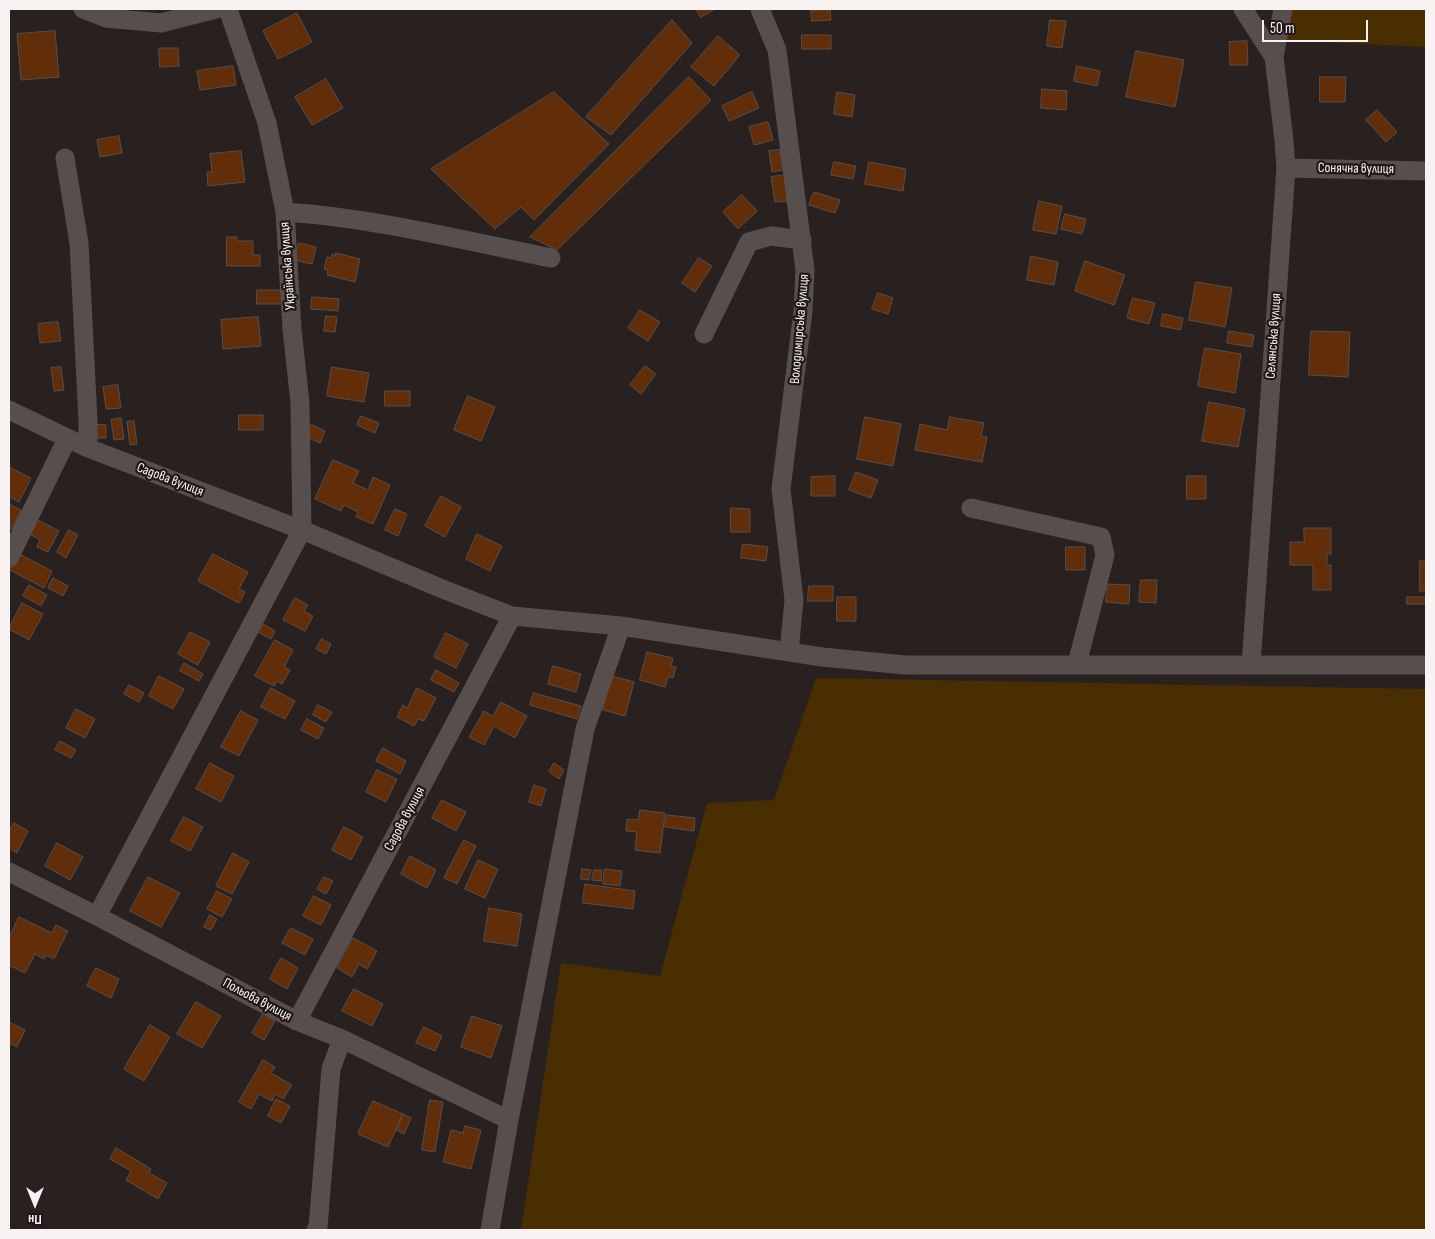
<!DOCTYPE html>
<html>
<head>
<meta charset="utf-8">
<style>
  body { margin:0 }
  #map { position:relative; width:1435px; height:1239px; overflow:hidden; background:#292120; font-family:"Sofia Sans Condensed",sans-serif }
  canvas { display:block }
  .frame { position:absolute; inset:0; border:10px solid #f8f3f2; pointer-events:none }
  .north { position:absolute; left:10px; top:1179px; width:50px; height:50px; -webkit-text-stroke:4px #1f1817; paint-order:stroke; rotate:180deg; font-size:14px; font-weight:700; line-height:20px; text-align:center; color:#f8f3f2 }
  .north::after { content:''; display:block; margin:auto; width:18px; height:22px; background:#f8f3f2; clip-path:polygon(50% 0,100% 100%,50% 72%,0 100%) }
  .scale { position:absolute; left:1262px; top:20px; width:106px; height:22px; box-sizing:border-box; border:2px solid #f8f3f2; border-top:0; padding-left:6px; font-size:15px; line-height:18px; white-space:nowrap; color:#f8f3f2; -webkit-text-stroke:4px #1f1817; paint-order:stroke }
</style>
</head>
<body>
<div id="map">
<canvas width="1435" height="1239"></canvas>
<div class="frame"></div>
<div class="north">Пн</div>
<div class="scale">50 m</div>
</div>
<script>
const ctx = document.querySelector('canvas').getContext('2d');
ctx.lineJoin = 'round';
function paint(path, color) {
  ctx.fillStyle = color;
  ctx.fill(path, 'evenodd');
}
function trace(path, color, width, dash) {
  ctx.strokeStyle = color;
  ctx.lineWidth = width;
  ctx.lineCap = dash ? 'butt' : 'round';
  ctx.setLineDash(dash || []);
  ctx.stroke(path);
}
function write(font, color, halo, rows, align = 'center') {
  ctx.font = font + ' "Sofia Sans Condensed",sans-serif';
  ctx.lineWidth = 4.5;
  ctx.setLineDash([]);
  ctx.textBaseline = 'middle';
  ctx.strokeStyle = halo;
  ctx.fillStyle = color;
  for (const [text, x, y, turn = 0] of rows) {
    ctx.save();
    ctx.translate(x, y);
    ctx.rotate((+turn || 0) * Math.PI / 180);
    ctx.textAlign = isNaN(turn) ? turn : align;
    if (halo) ctx.strokeText(text, 0, 0);
    ctx.fillText(text, 0, 0);
    ctx.restore();
  }
}
const green = new Path2D(`
  M1283,9H1426V47L1280,40Z
  M816,678L1426,689V1230H521L561,963L660,976L707,803L774,800Z`);
const building = new Path2D(`
  M696,9H715L701,17Z
  M811,10H830L831,20L812,21Z
  M297,13L312,42L278,59L263,31Z
  M672,20L692,43L611,135L586,117Z
  M1050,20L1066,21L1062,48L1047,46Z
  M55,31L59,77L21,80L17,34Z
  M802,35H831V49H802Z
  M718,36L740,55L714,86L691,67Z
  M1247,41L1248,65H1230L1229,42Z
  M159,48H178L179,66L160,67Z
  M1136,51L1184,60L1175,107L1126,97Z
  M233,66L236,85L200,90L197,71Z
  M1077,66L1100,71L1097,86L1074,81Z
  M689,77L711,100L557,250L530,237Z
  M1320,77H1346L1345,102H1320Z
  M326,79L343,108L312,125L295,97Z
  M1042,89L1067,91L1066,110L1041,108Z
  M554,92L609,144L534,220L521,207L495,229L431,169Z
  M752,92L759,108L729,121L722,106Z
  M837,92L855,95L852,117L834,114Z
  M1377,110L1397,132L1386,142L1366,120Z
  M768,122L773,140L754,145L749,127Z
  M119,136L122,153L100,157L97,140Z
  M780,150L783,170L772,172L769,151Z
  M241,151L245,182L208,186L207,172H212L210,154Z
  M834,162L856,166L853,179L831,175Z
  M869,162L906,169L903,191L865,184Z
  M786,175L789,201L775,202L771,177Z
  M814,192L840,200L835,213L809,205Z
  M742,195L757,211L738,229L723,212Z
  M1039,201L1062,206L1056,234L1033,230Z
  M1065,214L1086,219L1082,234L1061,229Z
  M227,237H237V241H253V255H260V266H227Z
  M299,243L316,247L312,264L294,260Z
  M336,253L360,259L355,282L327,275L328,270L324,269L327,257L331,258L332,254L335,255Z
  M1031,256L1058,262L1054,285L1027,280Z
  M699,258L712,266L695,292L682,283Z
  M1085,261L1125,275L1114,305L1075,291Z
  M1196,282L1232,288L1225,327L1189,320Z
  M257,290H282V304H257Z
  M878,293L893,298L888,314L872,309Z
  M312,297L339,299L338,311L311,309Z
  M1133,298L1155,303L1149,324L1127,318Z
  M640,310L660,322L648,341L628,328Z
  M1163,314L1183,318L1181,330L1161,326Z
  M326,316L337,317L335,332L324,331Z
  M258,317L261,346L223,349L221,320Z
  M58,322L61,341L40,343L38,324Z
  M1229,331L1254,335L1252,347L1227,343Z
  M1311,331L1350,332L1348,377L1309,375Z
  M1205,348L1241,354L1235,393L1198,386Z
  M645,366L656,374L641,394L630,385Z
  M61,367L64,390L54,391L51,368Z
  M332,367L369,373L364,402L327,396Z
  M118,385L121,408L106,409L103,387Z
  M385,391H410V406H385Z
  M468,396L495,407L481,441L454,430Z
  M1209,402L1245,409L1238,447L1202,441Z
  M239,415H263V430H239Z
  M361,416L379,423L375,433L357,425Z
  M865,417L901,424L893,466L857,459Z
  M950,417L984,423L981,436L987,437L982,462L915,450L920,424L947,430Z
  M121,418L124,439L114,440L111,420Z
  M134,421L137,444L130,445L127,422Z
  M95,424L106,425V438H94Z
  M310,424L325,431L320,443L304,436Z
  M333,460L359,471L353,483L368,490L373,477L390,485L373,524L356,517L358,512L344,505L341,511L315,499Z
  M9,467L31,478L19,502L9,497Z
  M856,472L878,480L871,498L849,490Z
  M835,476V496H811V477Z
  M1187,476H1206V499H1187Z
  M441,496L461,507L445,537L425,526Z
  M9,504L21,510L12,529L9,528Z
  M731,508L750,509V532H731Z
  M395,509L407,514L398,536L385,530Z
  M38,520L59,531L48,552L37,547L40,540L30,534Z
  M1304,528H1331V554H1327V565H1331V590H1313V565H1290V542H1304Z
  M69,530L78,535L66,558L57,552Z
  M477,534L502,546L490,571L466,559Z
  M743,544L768,547L766,561L741,558Z
  M1066,547H1085V570H1066Z
  M19,554L52,571L44,588L10,570Z
  M213,554L248,572L239,589L245,592L239,603L198,581Z
  M1420,561H1426V591H1420Z
  M53,578L68,586L63,596L48,588Z
  M1141,580H1157L1156,603L1139,602Z
  M1107,584L1130,585L1129,604L1106,602Z
  M29,585L47,595L41,606L23,596Z
  M809,586H833V601H808Z
  M837,597H856V621H837Z
  M1407,597H1426V604H1407Z
  M295,598L308,605L304,611L313,616L305,631L283,620Z
  M22,603L43,614L29,640L9,629Z
  M263,624L275,631L271,639L258,632Z
  M190,632L210,642L198,665L178,654Z
  M446,633L468,644L456,668L434,657Z
  M322,639L331,644L326,654L316,649Z
  M275,640L293,650L284,667L290,670L282,684L277,681L274,686L255,676Z
  M647,652L673,658L671,666L676,667L673,678L668,677L665,687L640,680Z
  M184,663L203,674L199,681L180,671Z
  M553,666L581,674L576,692L548,684Z
  M436,670L459,683L454,692L431,680Z
  M159,676L184,689L173,709L149,696Z
  M612,676L634,682L625,716L603,710Z
  M129,685L144,693L139,702L124,694Z
  M271,688L295,701L285,719L261,707Z
  M417,688L436,698L424,721L418,719L414,726L397,717L403,705L407,708Z
  M534,693L581,706L577,719L530,705Z
  M501,702L527,716L515,738L494,726L484,745L469,737L484,711L493,716Z
  M318,705L332,712L326,722L313,715Z
  M76,709L95,719L85,738L66,728Z
  M241,711L258,720L239,756L221,747Z
  M307,719L324,728L318,739L301,730Z
  M60,741L76,750L71,758L55,750Z
  M383,748L406,761L400,774L376,761Z
  M210,763L234,776L221,802L196,789Z
  M554,763L564,770L559,779L549,772Z
  M377,770L397,779L386,802L366,792Z
  M534,785L546,789L541,806L529,802Z
  M442,800L466,812L456,831L432,818Z
  M640,810L665,813L660,853L635,850L637,832L626,831L627,819L638,820Z
  M667,815L695,818L694,831L665,827Z
  M184,817L203,827L190,851L171,841Z
  M14,823L28,831L17,853L9,848V832Z
  M344,827L363,837L351,860L332,850Z
  M464,840L476,846L457,884L444,878Z
  M57,843L83,857L70,880L45,866Z
  M233,853L249,862L232,894L216,886Z
  M410,856L436,870L427,888L401,874Z
  M478,860L498,869L485,898L465,889Z
  M582,869L591,870L589,880L581,879Z
  M605,869L622,871L620,886L603,884Z
  M594,870H602L601,881L592,880Z
  M148,877L180,893L161,927L130,911Z
  M324,877L333,881L326,894L317,889Z
  M585,884L635,891L633,909L583,903Z
  M217,891L232,899L222,917L207,909Z
  M314,896L331,905L321,925L303,916Z
  M489,908L522,914L517,946L484,941Z
  M210,915L217,919L211,930L204,927Z
  M19,917L52,933L56,925L68,931L54,959L46,955L44,959L35,954L25,973L9,965V938Z
  M291,928L313,939L305,955L282,943Z
  M353,938L377,951L367,969L359,964L352,977L337,968Z
  M281,958L298,968L287,989L270,979Z
  M96,968L119,979L111,998L87,986Z
  M354,989L383,1004L372,1026L342,1011Z
  M196,1002L221,1016L202,1048L177,1034Z
  M263,1014L275,1021L264,1040L252,1033Z
  M472,1016L502,1026L491,1058L461,1047Z
  M9,1022L25,1030L17,1047L9,1043Z
  M150,1025L170,1037L144,1081L124,1069Z
  M424,1027L442,1036L435,1051L416,1043Z
  M263,1060L275,1067L271,1073L292,1085L283,1099L275,1094L272,1101L259,1094L251,1109L239,1102Z
  M276,1099L290,1106L281,1123L268,1116Z
  M430,1100L443,1102L435,1152L422,1150Z
  M373,1101L403,1114L388,1147L358,1134Z
  M403,1114L411,1118L404,1134L396,1130Z
  M465,1126L481,1130L471,1169L443,1162L451,1130L463,1133Z
  M116,1148L151,1169L149,1173L167,1183L158,1199L126,1180L131,1171L110,1159Z`);
const minor = new Path2D(`
  M83,9L106,18L161,23L216,9
  M760,9L777,50L805,270L803,311L781,489L794,600L789,652
  M1243,9L1274,57
  M65,158L79,243L88,421V448
  M1286,168L1426,171
  M285,212C374,218 463,240 551,258
  M704,334L749,242L771,236L802,240
  M9,410L88,448L302,530L445,590L512,616L621,626L822,657L905,665H1426
  M971,508L1101,537L1105,555L1077,664
  M9,558L67,439
  M1251,665L1286,168L1284,140L1274,57L1283,9
  M9,872L97,916L297,1021L342,1039L509,1120
  M97,916L302,530L300,403L292,329L285,212L267,123L228,9
  M297,1021L512,616
  M316,1230L318,1227L331,1069L342,1039
  M490,1230L509,1120L585,729L621,626`);
const streetNames = [
  ["Сонячна вулиця",1356,169,1],
  ["Українська вулиця",288,266,-94],
  ["Володимирська вулиця",800,329,-85],
  ["Селянська вулиця",1274,336,-86],
  ["Садова вулиця",170,480,21],
  ["Садова вулиця",405,819,-62],
  ["Польова вулиця",257,1000,28]
];
paint(green, '#482e00');
paint(building, '#622d09');
trace(building, '#574f4b', 1);
trace(minor, '#574e4e', 19);
write('14px', '#f8f3f2', '#1f1817', streetNames);
</script>
</body>
</html>
